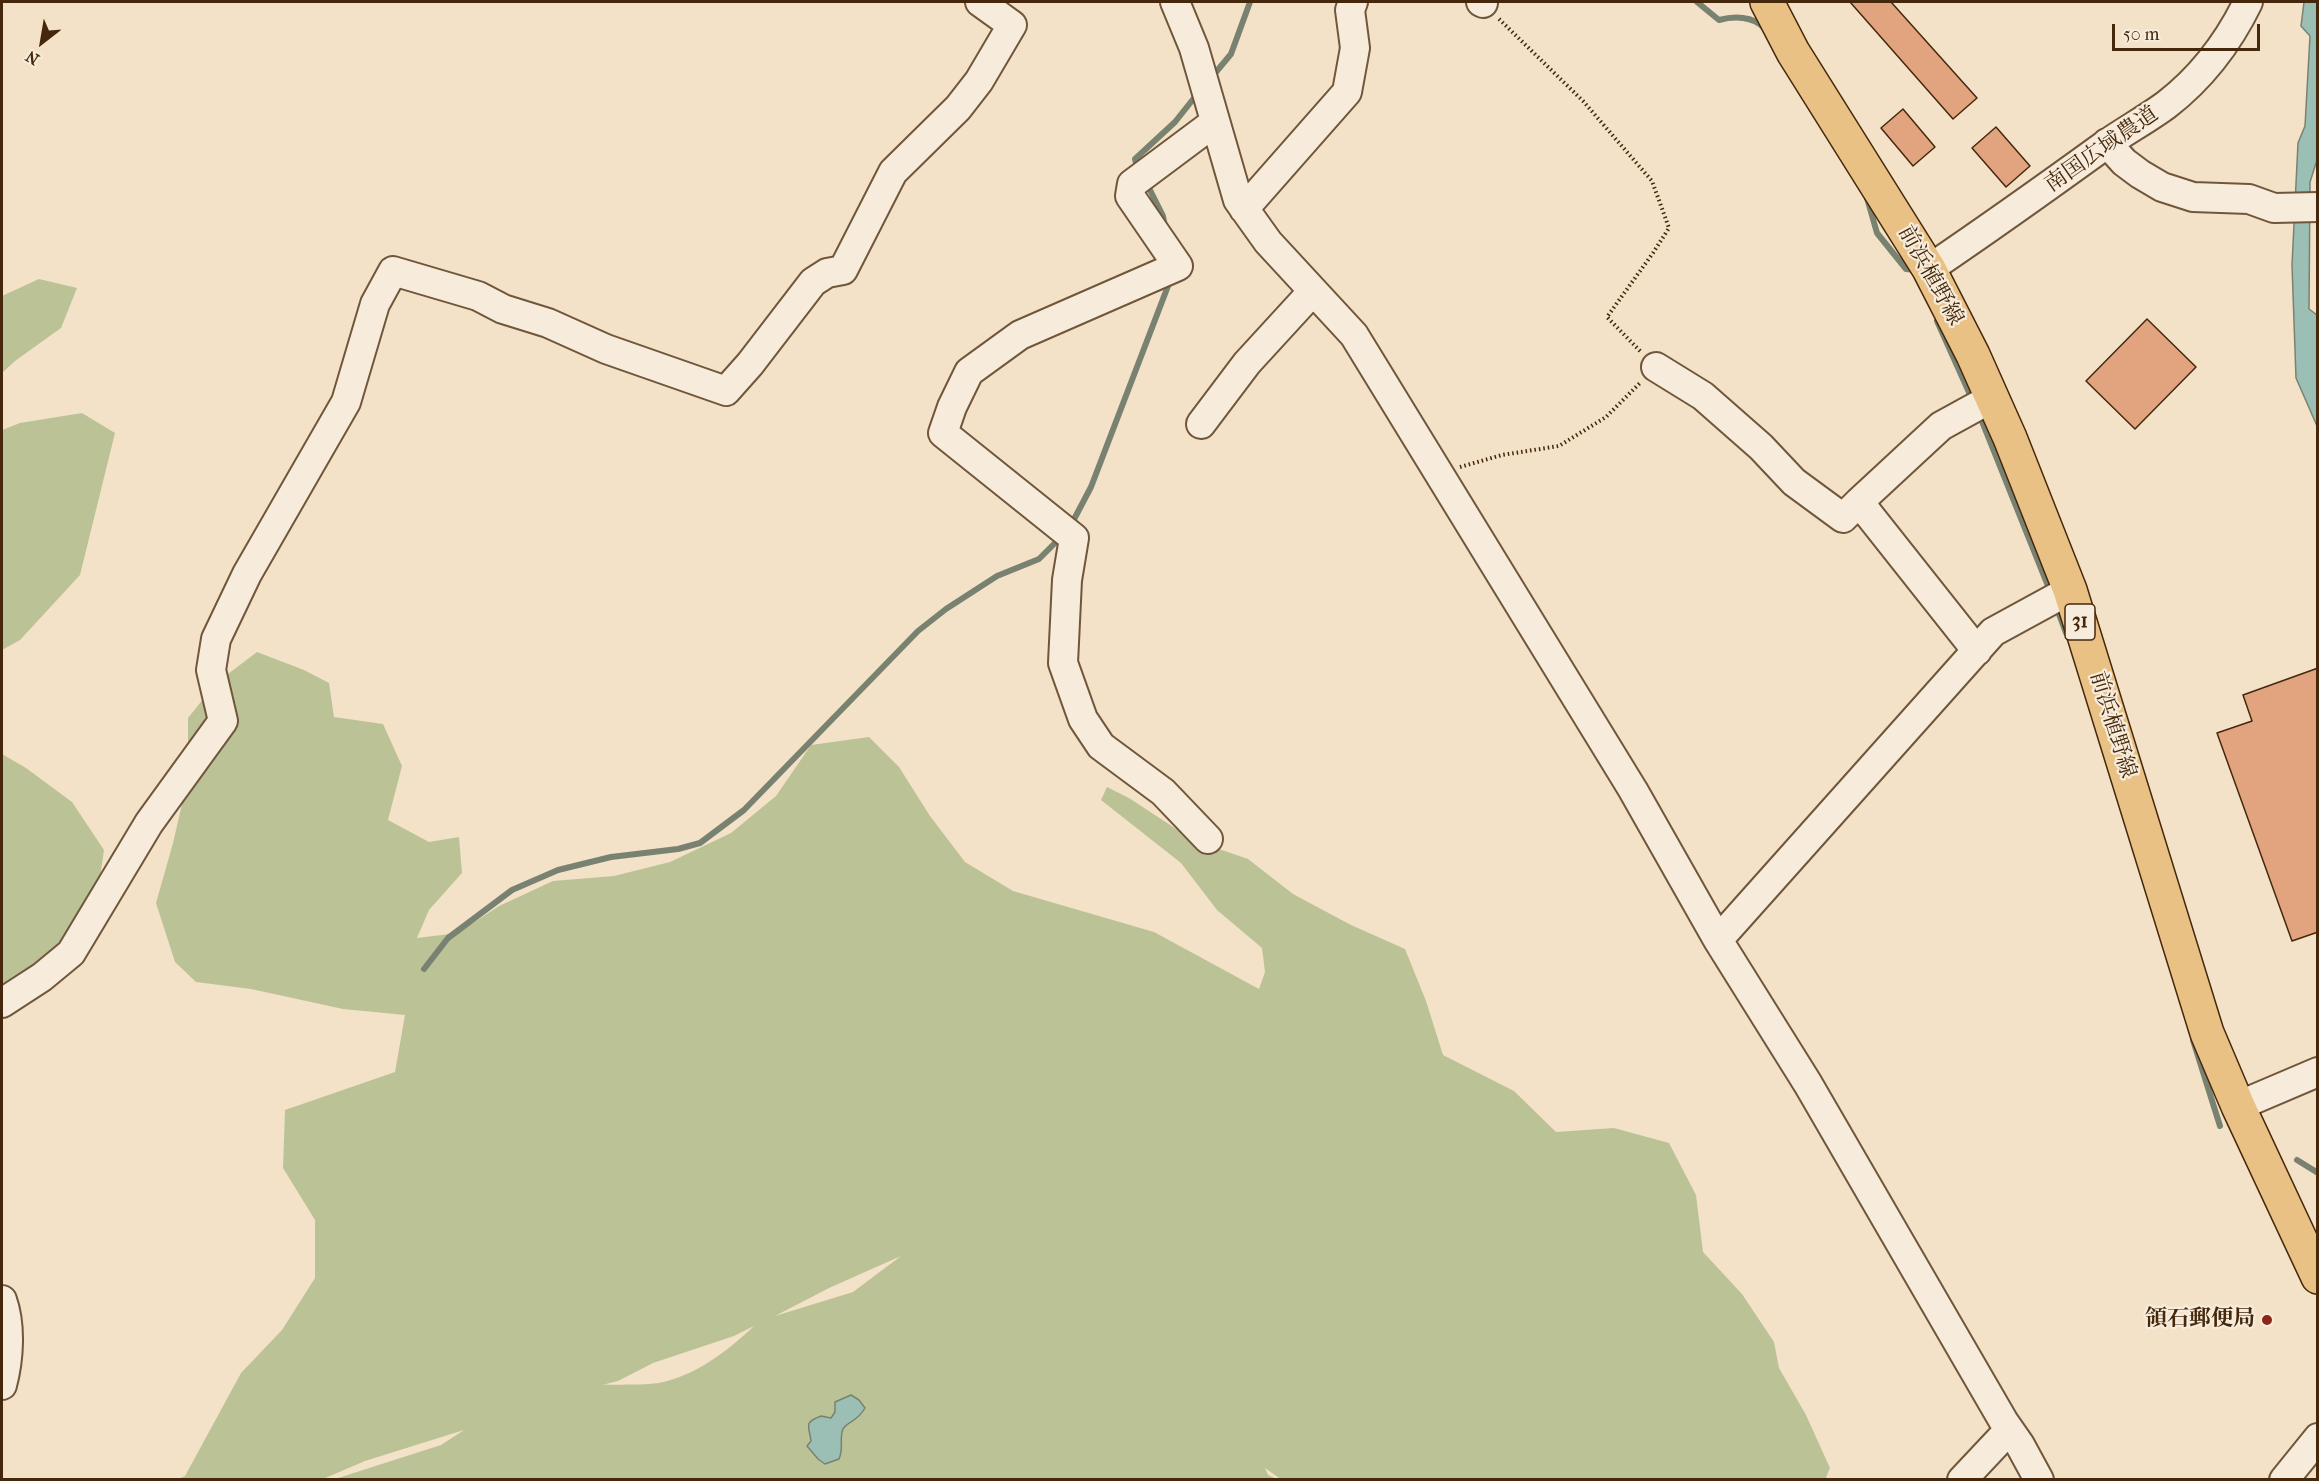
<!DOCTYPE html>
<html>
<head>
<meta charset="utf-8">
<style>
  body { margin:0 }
  #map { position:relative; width:2319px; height:1481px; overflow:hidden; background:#f3e2c7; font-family:"IM FELL French Canon",serif }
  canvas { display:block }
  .frame { position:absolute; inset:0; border:3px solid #45280c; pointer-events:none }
  .north { position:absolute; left:12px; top:12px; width:60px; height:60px; -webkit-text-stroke:4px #f7ecdb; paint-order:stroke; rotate:211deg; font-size:16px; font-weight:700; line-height:24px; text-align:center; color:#45280c }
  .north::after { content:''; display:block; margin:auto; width:21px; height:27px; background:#45280c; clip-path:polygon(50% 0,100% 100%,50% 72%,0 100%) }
  .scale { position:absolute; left:2112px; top:24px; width:148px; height:27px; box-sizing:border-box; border:3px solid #45280c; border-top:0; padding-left:8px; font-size:18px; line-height:21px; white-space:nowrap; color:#45280c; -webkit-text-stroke:4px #f7ecdb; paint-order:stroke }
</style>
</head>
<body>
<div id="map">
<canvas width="2319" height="1481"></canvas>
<div class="frame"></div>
<div class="north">N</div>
<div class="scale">50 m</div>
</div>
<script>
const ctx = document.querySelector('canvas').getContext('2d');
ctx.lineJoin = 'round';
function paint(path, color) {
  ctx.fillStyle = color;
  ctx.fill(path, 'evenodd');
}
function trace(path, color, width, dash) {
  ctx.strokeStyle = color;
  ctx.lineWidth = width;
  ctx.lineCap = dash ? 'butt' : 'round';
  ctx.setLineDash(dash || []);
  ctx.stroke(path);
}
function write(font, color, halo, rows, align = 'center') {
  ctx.font = font + ' "IM FELL French Canon","Noto Serif JP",serif';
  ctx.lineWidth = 4.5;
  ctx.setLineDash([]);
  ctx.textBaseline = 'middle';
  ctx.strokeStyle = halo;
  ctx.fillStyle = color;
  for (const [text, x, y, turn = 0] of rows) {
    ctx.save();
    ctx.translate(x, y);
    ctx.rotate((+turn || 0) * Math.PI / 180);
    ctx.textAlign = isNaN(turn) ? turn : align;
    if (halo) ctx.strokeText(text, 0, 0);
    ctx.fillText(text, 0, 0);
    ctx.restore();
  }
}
const green = new Path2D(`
  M39,279L77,288L61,328L15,361L2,373V296Z
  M82,413L115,433L80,575L20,640L2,650V430L20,423Z
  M257,652L304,670L329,683L334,717L383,724L402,766L388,820L429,842L459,837L462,873L429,910L417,938L458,933L499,906L553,881L614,876L670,862L731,833L776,796L811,745L869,737L899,767L930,816L965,862L1013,891L1154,932L1259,989L1265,972L1262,948L1217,910L1181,863L1101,800L1107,787L1129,798L1193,840L1248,859L1293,894L1351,925L1405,949L1426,1001L1443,1055L1514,1091L1556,1132L1614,1128L1669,1143L1696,1195L1703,1252L1742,1294L1774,1342L1779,1368L1806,1415L1830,1468L1825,1480H1282L1265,1468L1268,1475L1277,1479H335L441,1445L464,1430L365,1461L323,1479H178L185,1476L241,1373L282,1330L315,1278V1220L283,1168L285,1110L395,1072L405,1015L343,1009L251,989L196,982L175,962L156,903L173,843L188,778V718L216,683ZM901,1256L853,1292L775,1316L829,1288ZM754,1326C731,1348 699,1373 667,1381C653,1386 618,1384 602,1385L618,1381L653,1363L734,1336Z
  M2,754L26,768L72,802L104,850L96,905L59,949L2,995Z`);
const water = new Path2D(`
  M2304,2H2317L2318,157L2310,182L2309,309L2317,315V426L2296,378L2292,265L2298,143L2305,126L2310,36L2301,26Z
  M851,1395L859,1400L865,1408C857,1422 848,1421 843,1429C839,1437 844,1449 839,1459L825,1464L818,1459L807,1446L811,1441C809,1425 803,1423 821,1416L831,1418L835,1412V1402Z`);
const stream = new Path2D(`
  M1697,2L1719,20C1734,16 1753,16 1764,28
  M1211,78L1231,54L1250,2
  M1138,171L1135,159L1175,122L1198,93
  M1147,184L1163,216L1165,227
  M1867,198L1877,233L1906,269L1915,270
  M1937,321L1972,399
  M1979,414L2050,591
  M1071,525L1091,487L1168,286L1169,278
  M2056,606L2066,633
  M424,969L448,938L512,890L558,870L611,857L678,849L700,843L744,810L918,631L946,609L997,576L1039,559L1061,537
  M2193,1040L2220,1126
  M2297,1160L2318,1173`);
const building = new Path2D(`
  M1850,2H1891L1977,98L1953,119Z
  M1903,109L1935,147L1913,166L1881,128Z
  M1996,127L2030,166L2006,187L1972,148Z
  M2147,319L2196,367L2135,429L2086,381Z
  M2318,668V932L2292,941L2217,733L2252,721L2243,695Z`);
const path = new Path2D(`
  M1499,19L1583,101L1652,181L1669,228L1653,253L1607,317L1641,352
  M1460,467L1502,455L1559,446L1606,417L1641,382`);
const minor = new Path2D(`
  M1175,2L1194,48L1238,200L1268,242L1354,335L1633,790L1718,940L1808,1084L2004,1422L2020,1445L2039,1480
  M1481,2L1483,3
  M2107,143L2124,162L2140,174L2162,187L2193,197L2249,199L2274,208L2318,207
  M1244,209L1347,92L1355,48L1350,10L1353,2
  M1929,269C1988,229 2047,187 2105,145C2125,131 2147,119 2166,105C2201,78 2229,41 2248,2
  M1656,367L1703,396L1761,447L1794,482L1843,518L1859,502
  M1201,424L1247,363L1313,291
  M1977,651L1859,502L1941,426L1992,398
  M1208,839L1163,792L1101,746L1083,719L1063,663L1067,580L1074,538L943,433L952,407L969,372L1020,335L1178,266L1130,196L1132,184L1215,122
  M1718,940L1993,632L2070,590
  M2,1003L42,977L71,953L149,823L223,721L211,670L216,639L247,574L346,402L375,304L393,271L478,296L503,309L548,323L606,349L726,391L750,364L813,282L827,273L843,270L893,172L958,108L979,81L1012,25L980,2
  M2238,1106L2318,1072
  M2,1300C11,1325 9,1359 2,1385
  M1962,1480L2009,1430
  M2284,1480L2318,1438`);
const major = new Path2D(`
  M1767,2L1793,52L1929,269L1973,355L2010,438L2070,590L2207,1033L2238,1106L2318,1277`);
const markers = [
  [2267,1320,6,"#8f2418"]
];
const shields = [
  [2080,622,30]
];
const shieldNames = [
  ["31",2080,622]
];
const streetNames = [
  ["南国広域農道",2102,150,-35],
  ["前浜植野線",1930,276,61],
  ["前浜植野線",2112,725,73]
];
const poiNames = [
  ["領石郵便局",2255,1320]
];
paint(green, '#bbc396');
paint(water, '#9bbeb5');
trace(water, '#798271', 1.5);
trace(stream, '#798271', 6);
paint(building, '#e2a37f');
trace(building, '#45280c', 1.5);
trace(minor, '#70563b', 32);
trace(major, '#45280c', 36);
trace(path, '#45280c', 4, [1.5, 3]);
trace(minor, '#f7ecdb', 28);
trace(major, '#eac184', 33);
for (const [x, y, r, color] of markers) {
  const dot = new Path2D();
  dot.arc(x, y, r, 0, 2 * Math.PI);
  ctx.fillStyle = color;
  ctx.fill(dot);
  trace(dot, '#f7ecdb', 2);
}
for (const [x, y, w] of shields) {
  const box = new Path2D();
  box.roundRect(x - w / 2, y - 18, w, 36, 4.5);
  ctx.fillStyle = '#f7ecdb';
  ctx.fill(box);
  trace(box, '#45280c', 1.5);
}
write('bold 21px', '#45280c', null, shieldNames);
write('22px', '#45280c', '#f7ecdb', streetNames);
write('bold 22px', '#45280c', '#f7ecdb', poiNames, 'right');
</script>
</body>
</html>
